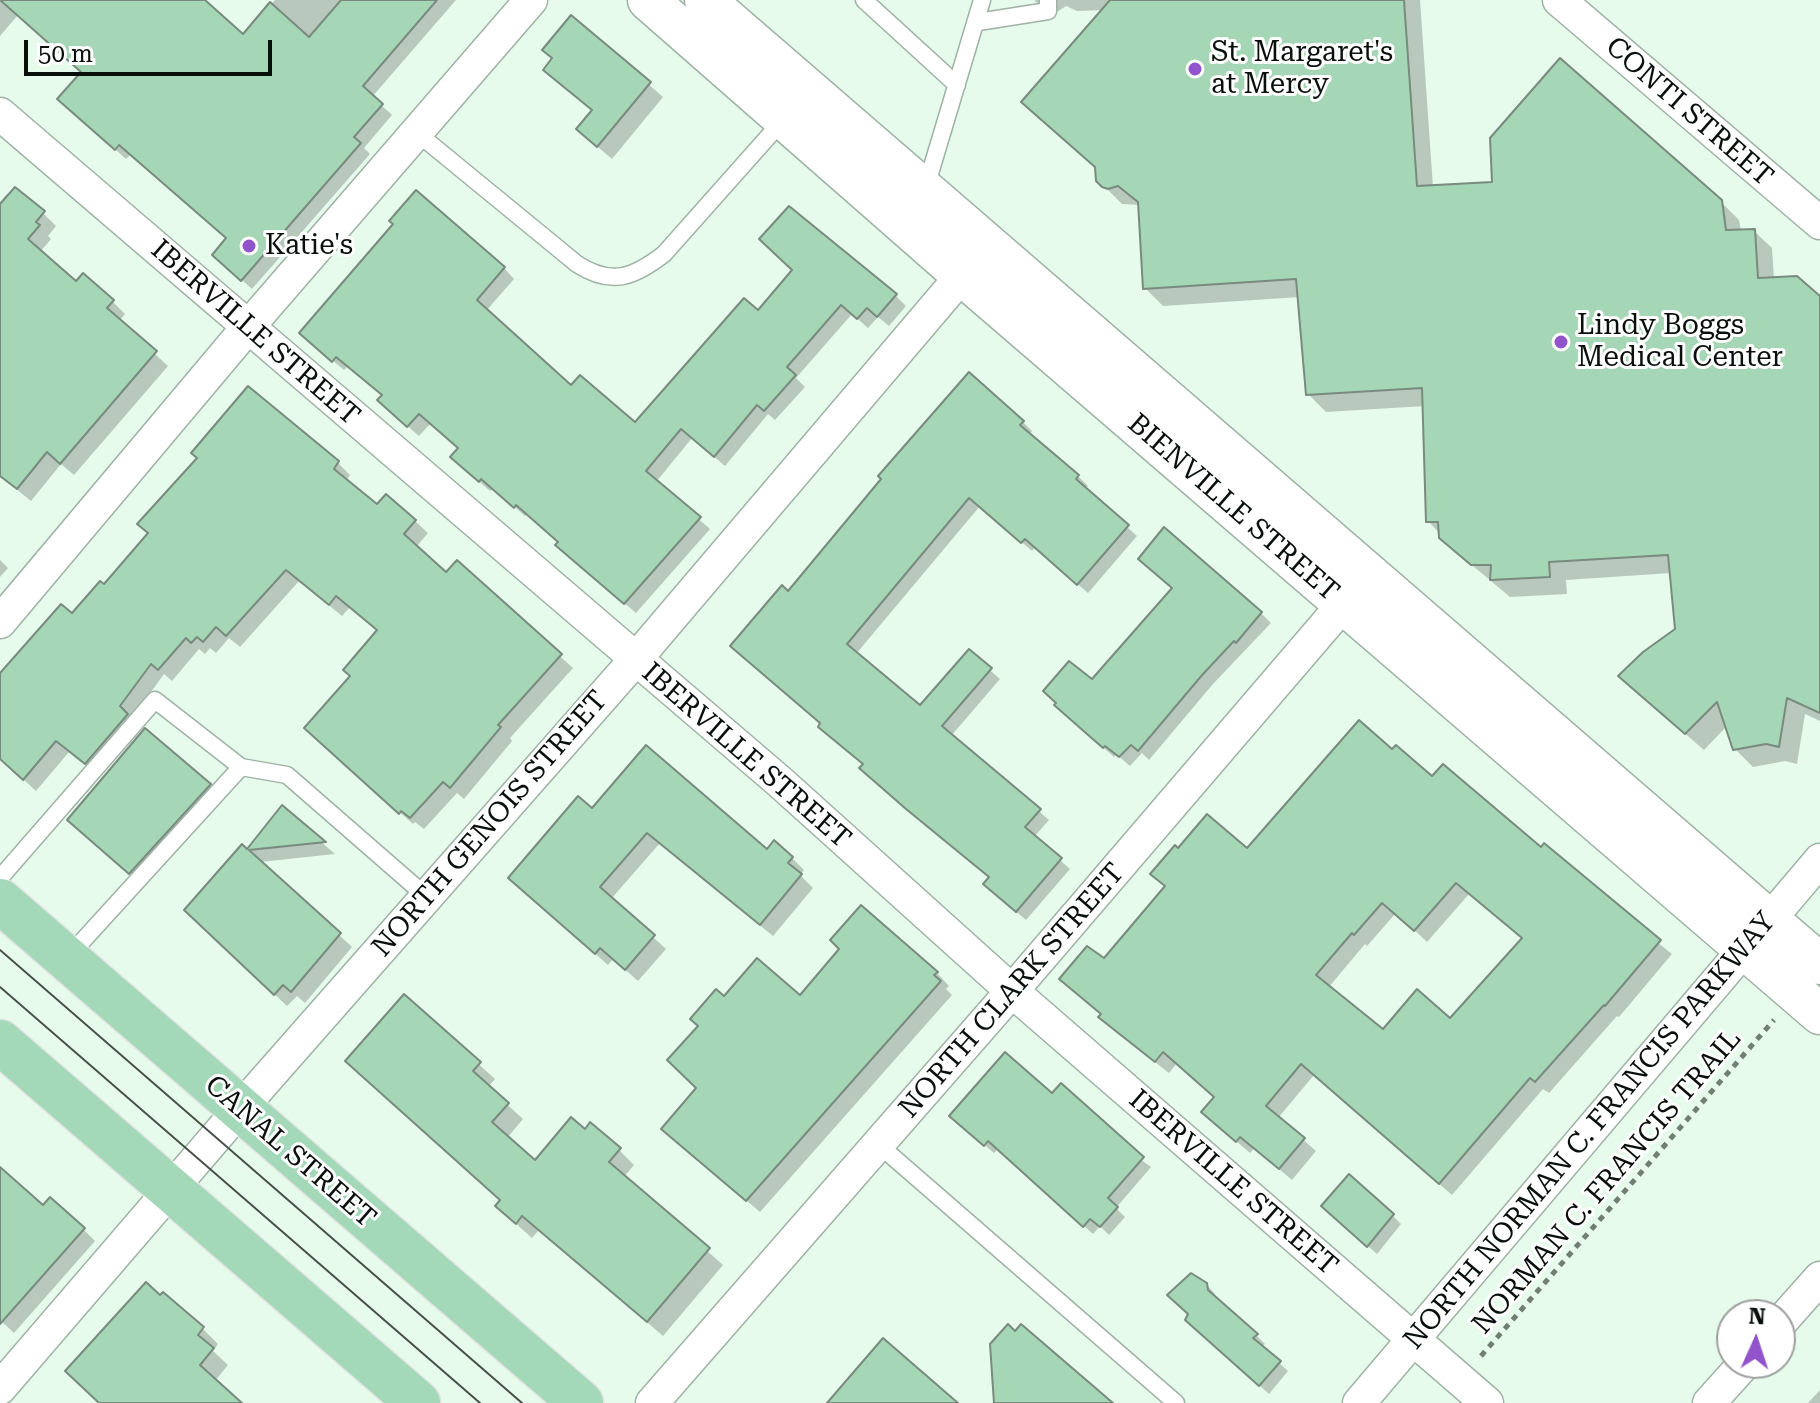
<!DOCTYPE html>
<html>
<head>
<meta charset="utf-8">
<style>
  body { margin:0 }
  #map { position:relative; width:1820px; height:1403px; overflow:hidden; background:#e6fbec; font-family:"Roboto Serif",serif }
  canvas { display:block }
  .north { position:absolute; left:1716px; top:1299px; width:80px; height:80px; box-sizing:border-box; background:#fff; border:2px solid #9d9f9d; border-radius:50%; rotate:3deg; font-size:22px; font-weight:700; line-height:32px; text-align:center; color:#09100b }
  .north::after { content:''; display:block; margin:auto; width:28px; height:36px; background:#9254ca; clip-path:polygon(50% 0,100% 100%,50% 72%,0 100%) }
  .scale { position:absolute; left:24px; top:40px; width:248px; height:36px; box-sizing:border-box; border:4px solid #09100b; border-top:0; padding-left:10px; font-size:24px; line-height:28px; white-space:nowrap; color:#09100b; -webkit-text-stroke:6px #fff; paint-order:stroke }
</style>
</head>
<body>
<div id="map">
<canvas width="1820" height="1403"></canvas>
<div class="north">N</div>
<div class="scale">50 m</div>
</div>
<script>
const ctx = document.querySelector('canvas').getContext('2d');
ctx.lineJoin = 'round';
function paint(path, color) {
  ctx.fillStyle = color;
  ctx.fill(path, 'evenodd');
}
function trace(path, color, width, dash) {
  ctx.strokeStyle = color;
  ctx.lineWidth = width;
  ctx.lineCap = dash ? 'butt' : 'round';
  ctx.setLineDash(dash || []);
  ctx.stroke(path);
}
function write(font, color, halo, rows, align = 'center') {
  ctx.font = font + ' "Roboto Serif",serif';
  ctx.lineWidth = 6;
  ctx.setLineDash([]);
  ctx.textBaseline = 'middle';
  ctx.strokeStyle = halo;
  ctx.fillStyle = color;
  for (const [text, x, y, turn = 0] of rows) {
    ctx.save();
    ctx.translate(x, y);
    ctx.rotate((+turn || 0) * Math.PI / 180);
    ctx.textAlign = isNaN(turn) ? turn : align;
    if (halo) ctx.strokeText(text, 0, 0);
    ctx.fillText(text, 0, 0);
    ctx.restore();
  }
}
const shadow = new Path2D(`
  M0,0H199L243,36L275,0H456L372,97L392,115L364,148L370,154L252,289L225,265L228,239L131,154L126,159L70,109L83,73L18,15L0,36Z
  M1034,0H1420L1433,187L1720,201L1739,220L1741,231H1754L1772,248L1774,279L1820,298V721L1805,714L1797,764L1785,761L1753,767L1735,749L1727,726L1704,750L1638,693L1677,630L1671,573L1566,580L1567,594L1510,597L1460,555L1428,521L1425,406L1326,412L1308,394L1300,297L1163,306L1145,288L1140,205L1122,204L1098,180L1104,10L1077,11L1066,6L1057,12L1047,11Z
  M572,17L663,97L612,159L592,142L593,111L559,83L554,59Z
  M7,194L43,213L56,226L48,236L51,239L40,252L76,284L112,301L125,314L119,321L168,366L74,475L61,464L31,501L0,476V202Z
  M504,268L514,279L486,311L572,388L635,425L758,313L895,295L906,306L889,326L878,317L868,328L852,314L796,378L805,387L775,420L768,414L725,466L692,438L656,482L710,529L636,613L568,555L560,543L527,514L525,516L493,488L490,491L463,467L460,449L431,423L419,436L390,411L384,396L348,366L344,370L312,343Z
  M248,389L338,463L350,475L346,481L377,507L386,496L415,521L428,533L416,547L446,575L457,563L573,668L510,738L512,741L464,799L457,793L424,829L415,822L413,824L319,740L379,631L350,607L342,616L299,581L240,647L229,638L216,653L210,648L205,654L199,649L172,681L164,674L131,720L98,775L69,752L36,791L0,758V676L104,587L150,534Z
  M1023,422L1032,431L1029,435L1078,476L1088,486L1084,489L1137,536L1088,593L1035,547L1032,551L980,506L856,654L920,708L969,652L1000,679L951,736L1049,820L1034,837L1070,869L1026,920L995,894L991,878L822,724L789,593Z
  M0,560L8,568L0,577Z
  M1261,613L1271,623L1213,684L1149,760L1142,753L1130,766L1116,754L1114,757L1067,715L1092,682Z
  M1392,752L1541,850L1672,954L1619,1017L1617,1016L1549,1093L1543,1089L1452,1195L1314,1075L1278,1118L1316,1151L1292,1180L1254,1148L1250,1153L1216,1124V1097L1177,1063L1169,1073L1113,1030L1101,1017L1102,1015L1074,991L1104,961L1166,887L1153,874L1247,851ZM1469,894L1524,939L1450,1021L1384,1031L1328,988L1365,944L1367,946L1396,913L1427,942Z
  M209,785L223,799L144,886L83,833Z
  M282,808L335,854L260,862L352,947L305,1003L297,996L287,1006L199,922L247,851Z
  M592,811L792,858L804,870L800,875L813,888L773,936L660,843L611,899L666,949L638,981L613,959L608,965L523,890Z
  M937,973L949,986L946,989L952,995L760,1212L677,1142L699,1088L725,999L800,998Z
  M404,997L495,1079L488,1087L523,1119L507,1138L535,1163L585,1132L619,1150L634,1165L624,1177L723,1265L663,1336L539,1230L532,1238L513,1221Z
  M1052,1096L1151,1167L1116,1208L1125,1217L1109,1235L1100,1226L1093,1234L998,1149L994,1153L960,1124Z
  M0,1171L43,1208L83,1229L95,1241L14,1333L0,1320Z
  M1332,1215L1393,1216L1401,1224L1377,1254Z
  M1206,1284L1215,1294L1216,1300L1256,1335L1265,1344L1261,1347L1288,1371L1269,1394L1197,1328Z
  M203,1329L218,1344L213,1351L228,1365L215,1381L239,1403H101Z
  M1820,1390V1403H1808Z`);
const building = new Path2D(`
  M0,0H205L243,34L270,2L309,37L341,0H437L363,86L383,104L354,137L361,143L241,281L212,255L226,238L119,145L115,150L57,99L81,72Z
  M1110,0H1404L1417,186L1492,182L1490,138L1560,58L1722,200L1726,230L1755,229L1758,278L1797,276L1820,296V713L1787,698L1779,747L1766,744L1733,750L1717,702L1685,734L1618,676L1643,652L1675,629L1668,555L1549,562L1550,577L1490,580L1491,565H1471L1439,538L1438,522H1426L1422,388L1306,395L1296,279L1143,289L1138,202L1118,186L1108,189L1102,187L1096,181L1095,167L1021,102Z
  M571,15L651,82L597,147L576,129L592,110L543,70L552,58L542,50Z
  M15,187L45,211L36,222L40,225L28,239L76,281L83,273L114,300L107,308L157,351L60,464L47,452L17,489L0,476V204Z
  M416,190L505,267L477,300L571,385L580,375L635,422L744,298L758,310L792,270L759,239L789,206L897,294L877,317L867,308L857,319L841,305L787,367L796,375L764,411L757,405L714,457L681,429L646,471L701,517L624,604L555,545L558,542L516,505L514,508L481,479L479,482L450,457L458,448L419,414L407,427L377,400L382,395L336,357L332,362L299,333L393,224L389,221Z
  M969,372L1024,421L1020,425L1079,475L1076,479L1129,525L1077,585L1025,539L1021,543L969,498L847,644L920,705L969,649L992,668L942,726L1041,809L1025,827L1062,858L1016,912L983,884L989,877L906,809L859,768L863,764L818,727L820,723L730,646L782,585L788,591L881,479L878,476Z
  M248,386L339,461L334,469L377,504L386,494L416,520L404,534L446,572L457,560L562,654L498,725L501,727L450,788L443,782L410,818L401,811L399,814L304,728L350,676L343,670L377,630L336,596L329,605L286,570L226,636L216,627L203,642L197,637L191,643L186,638L158,670L151,664L120,706L128,714L85,764L56,741L23,780L0,759V673L61,604L72,613L100,581L104,584L148,533L137,524L197,458L191,453Z
  M1164,527L1262,612L1236,643L1234,641L1203,674L1138,751L1131,745L1119,757L1105,746L1103,748L1054,705L1056,703L1043,691L1069,661L1092,679L1172,588L1138,559Z
  M1359,720L1392,749L1396,745L1432,776L1443,764L1541,847L1544,843L1661,940L1605,1006L1604,1005L1535,1082L1530,1078L1439,1184L1301,1064L1266,1106L1305,1138L1279,1169L1240,1137L1236,1142L1201,1112L1214,1097L1163,1052L1155,1062L1098,1017L1101,1014L1059,979L1087,946L1104,958L1165,886L1150,874L1175,845L1178,848L1207,814L1247,848ZM1456,883L1522,938L1450,1018L1417,989L1383,1029L1316,975L1352,933L1354,935L1382,903L1414,931Z
  M145,728L211,784L129,874L67,820Z
  M646,745L767,849L774,840L793,857L788,863L802,874L760,925L647,833L600,887L655,935L625,970L600,948L595,954L508,878L578,796L592,808Z
  M282,805L326,842L249,850L341,933L291,992L283,985L274,995L184,910L242,844L247,849Z
  M861,905L938,972L934,975L941,981L746,1201L661,1129L696,1088L667,1060L698,1026L690,1019L716,989L724,996L757,958L800,995L839,949L830,940Z
  M404,994L481,1062L473,1071L509,1103L492,1122L535,1160L571,1117L585,1129L590,1122L621,1148L609,1162L710,1248L647,1322L522,1216L516,1224L495,1206L500,1200L345,1061Z
  M1005,1052L1052,1093L1061,1083L1144,1157L1108,1198L1118,1207L1100,1227L1090,1219L1083,1227L988,1141L984,1146L949,1116Z
  M0,1167L43,1205L50,1197L85,1228L0,1324Z
  M1349,1174L1394,1214L1367,1247L1321,1206Z
  M1191,1273L1207,1283L1208,1290L1258,1334L1253,1338L1281,1361L1259,1386L1185,1320L1188,1314L1167,1295Z
  M146,1282L160,1295L163,1292L204,1327L198,1335L214,1348L200,1365L242,1403H99L65,1371Z
  M1008,1324L1015,1331L1021,1324L1113,1403H994L990,1344Z
  M883,1338L958,1403H827Z`);
const path = new Path2D(`
  M1481,1356L1774,1020`);
const service = new Path2D(`
  M864,0L957,85
  M978,22L1048,11V0
  M416,132L577,264C611,286 633,278 664,254L784,119
  M925,190L982,0
  M0,878L155,700L241,767L287,775L427,897
  M67,958L241,767
  M878,1144L1176,1403`);
const minor = new Path2D(`
  M1559,0L1820,223
  M0,114L780,782L1012,991L1487,1403
  M0,622L248,327L531,0
  M1780,1323L1820,1278
  M0,1388L240,1109L635,660L976,259
  M652,1403L1012,991L1359,586
  M1359,1403L1820,860
  M1709,1403L1745,1363`);
const tertiary = new Path2D(`
  M648,0L963,276L1820,1014
  M705,0L1820,964`);
const primary = new Path2D(`
  M0,901L581,1403
  M0,1042L418,1403`);
const tram = new Path2D(`
  M0,950L522,1403
  M0,987L480,1403`);
const markers = [
  [1195,69,8,"#9254ca"],
  [249,246,8,"#9254ca"],
  [1561,342,8,"#9254ca"]
];
const poiNames = [
  ["St. Margaret's",1211,53],
  ["at Mercy",1211,85],
  ["Katie's",265,246],
  ["Lindy Boggs",1577,326],
  ["Medical Center",1577,358]
];
const streetNames = [
  ["CONTI STREET",1689,112,41],
  ["IBERVILLE STREET",255,333,41],
  ["BIENVILLE STREET",1233,508,41],
  ["IBERVILLE STREET",746,756,41],
  ["NORTH GENOIS STREET",490,824,-49],
  ["NORTH CLARK STREET",1012,991,-49],
  ["NORTH NORMAN C. FRANCIS PARKWAY",1590,1131,-50],
  ["CANAL STREET",290,1152,41],
  ["NORMAN C. FRANCIS TRAIL",1607,1182,-49],
  ["IBERVILLE STREET",1233,1183,41]
];
paint(shadow, '#0003');
paint(building, '#a5d6b5');
trace(building, '#788b7e', 2);
trace(service, '#9eb2a5', 19);
trace(minor, '#9eb2a5', 35);
trace(tertiary, '#9eb2a5', 43);
trace(primary, '#e1e2e2', 47);
trace(path, '#707e74', 5, [6, 6]);
trace(service, '#fff', 16);
trace(minor, '#fff', 32);
trace(tertiary, '#fff', 40);
trace(primary, '#a3d8b8', 44);
trace(tram, '#465049', 2);
for (const [x, y, r, color] of markers) {
  const dot = new Path2D();
  dot.arc(x, y, r, 0, 2 * Math.PI);
  ctx.fillStyle = color;
  ctx.fill(dot);
  trace(dot, '#fff', 3);
}
write('28px', '#09100b', '#fff', poiNames, 'left');
write('28px', '#09100b', '#fff', streetNames);
</script>
</body>
</html>
